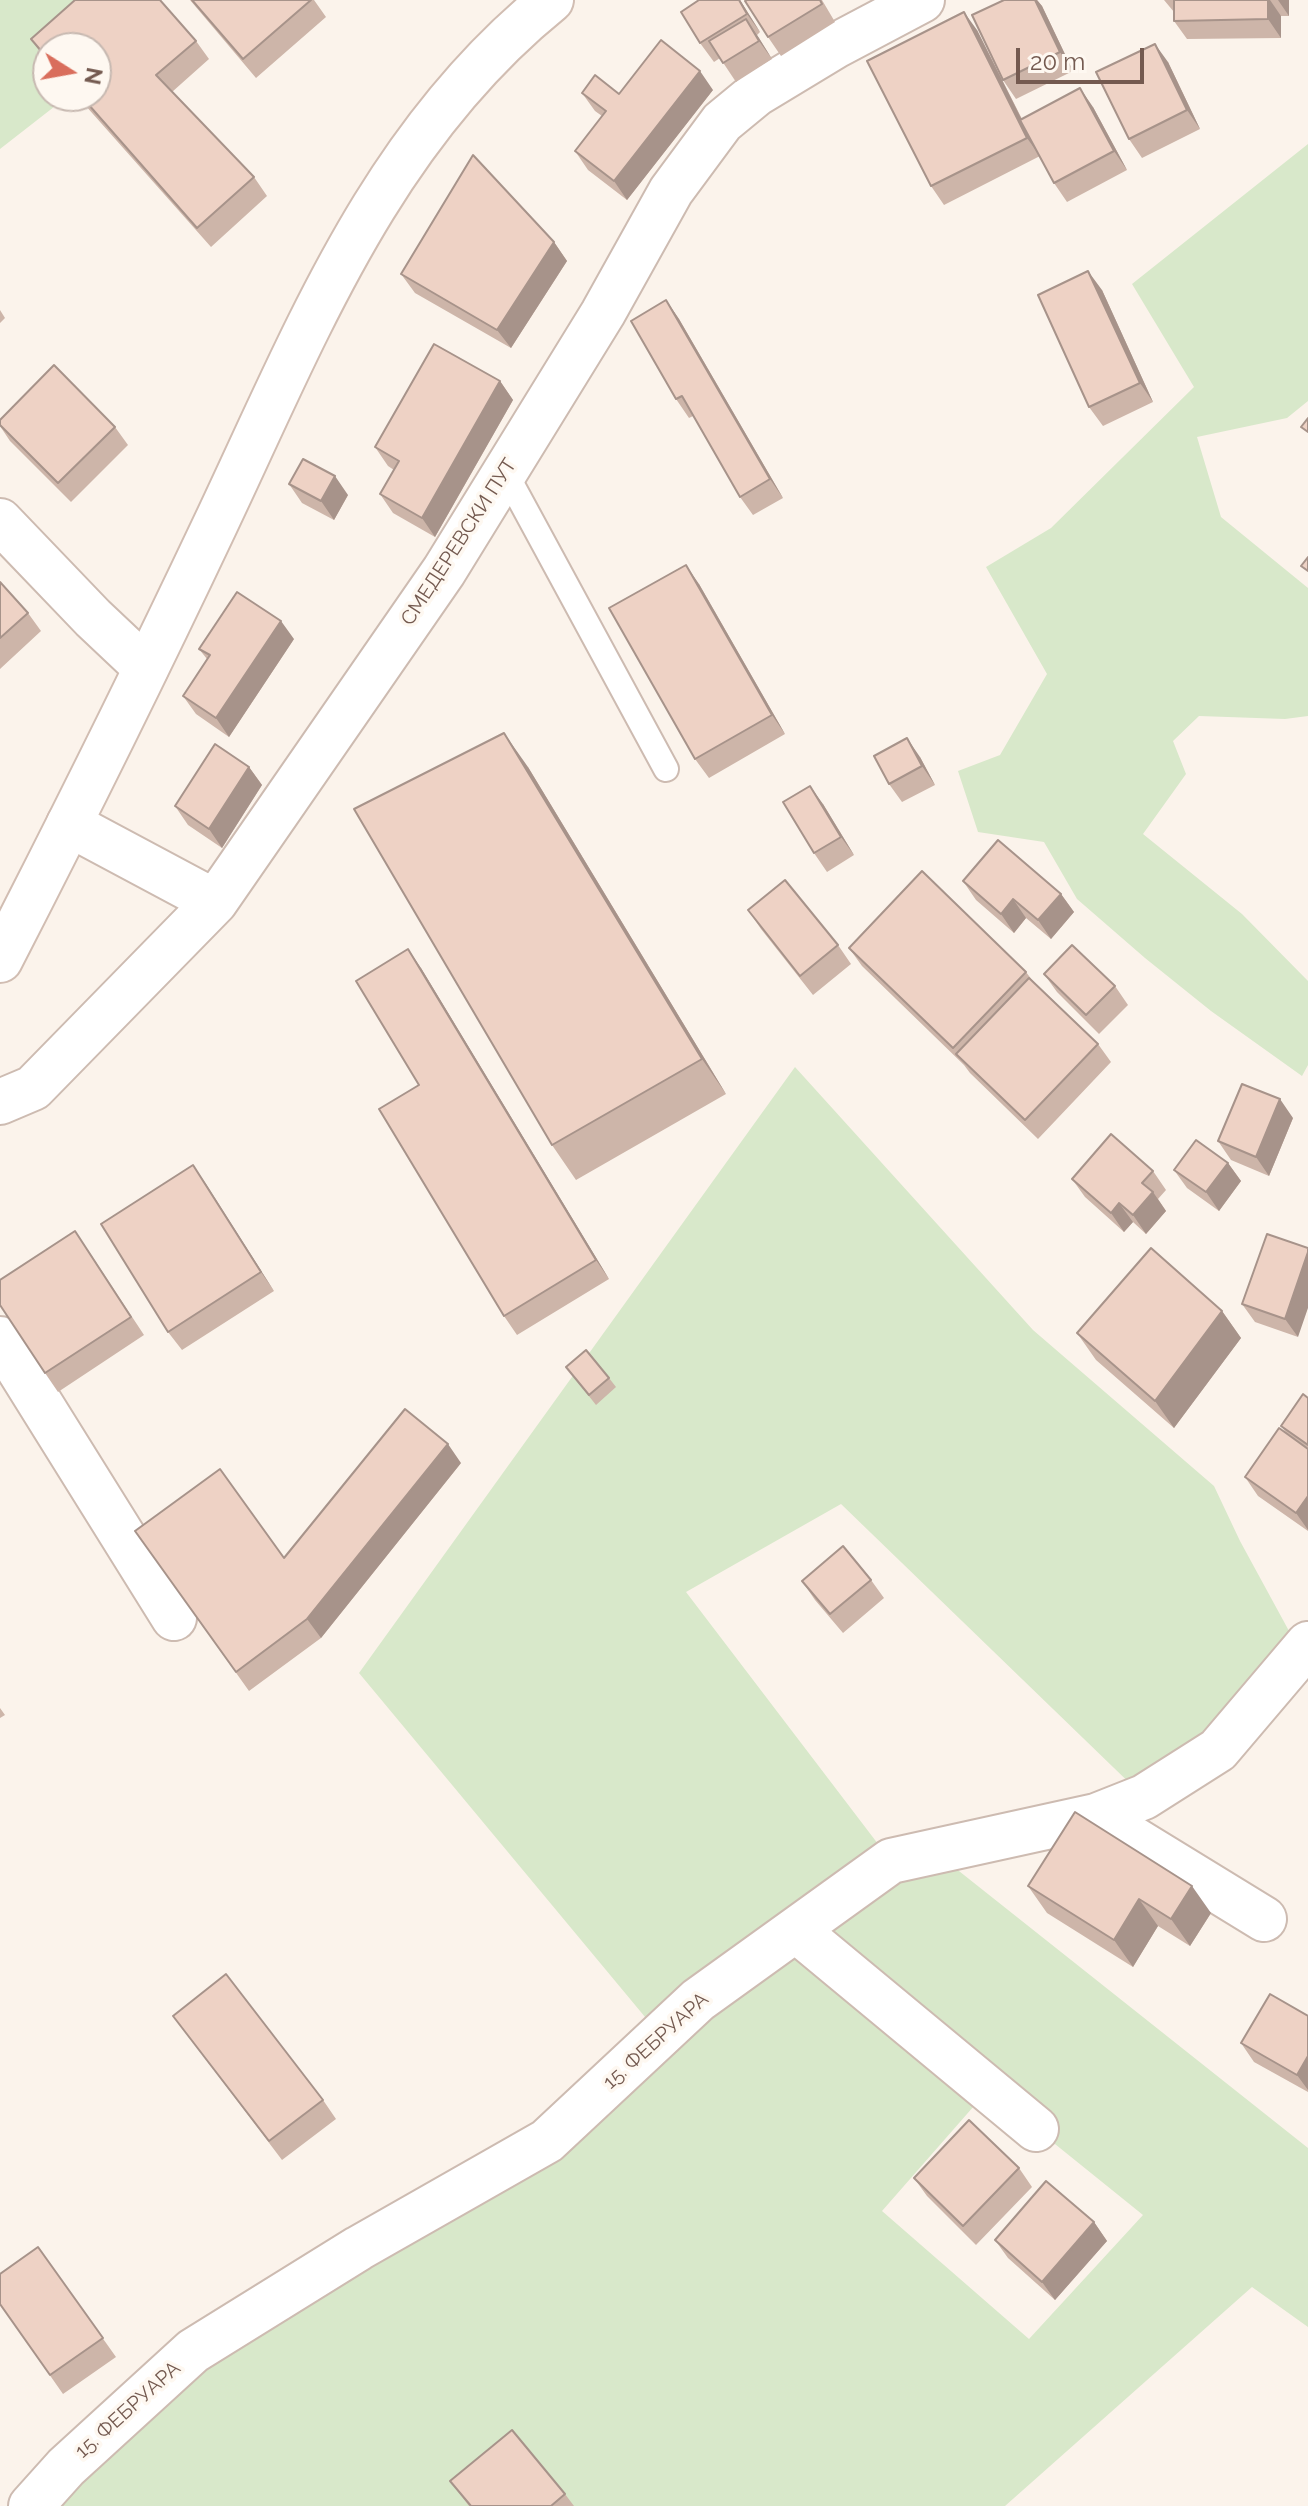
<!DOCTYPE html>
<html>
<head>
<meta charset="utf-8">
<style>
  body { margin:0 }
  #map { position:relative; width:1308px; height:2506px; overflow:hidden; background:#fbf3eb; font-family:Raleway,sans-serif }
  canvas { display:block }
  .north { position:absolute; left:32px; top:32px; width:80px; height:80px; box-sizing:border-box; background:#fef8f1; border:2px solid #c7b9b1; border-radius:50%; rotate:101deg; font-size:22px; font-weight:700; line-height:32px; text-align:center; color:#745a50 }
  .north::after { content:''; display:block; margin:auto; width:28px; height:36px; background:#d96e5c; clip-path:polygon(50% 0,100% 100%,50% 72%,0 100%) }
  .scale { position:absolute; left:1016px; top:48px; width:128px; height:36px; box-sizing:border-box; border:4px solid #745a50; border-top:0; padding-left:10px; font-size:24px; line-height:28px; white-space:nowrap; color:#745a50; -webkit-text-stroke:6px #fef8f1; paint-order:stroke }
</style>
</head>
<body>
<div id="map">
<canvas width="1308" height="2506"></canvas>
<div class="north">N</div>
<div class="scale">20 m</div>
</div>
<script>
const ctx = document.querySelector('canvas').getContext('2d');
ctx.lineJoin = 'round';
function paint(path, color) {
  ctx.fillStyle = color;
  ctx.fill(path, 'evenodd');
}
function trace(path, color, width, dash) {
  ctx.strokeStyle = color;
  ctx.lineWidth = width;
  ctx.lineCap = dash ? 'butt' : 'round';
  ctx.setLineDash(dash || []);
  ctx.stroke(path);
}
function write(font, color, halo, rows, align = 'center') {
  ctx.font = font + ' Raleway,sans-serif';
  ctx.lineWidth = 7;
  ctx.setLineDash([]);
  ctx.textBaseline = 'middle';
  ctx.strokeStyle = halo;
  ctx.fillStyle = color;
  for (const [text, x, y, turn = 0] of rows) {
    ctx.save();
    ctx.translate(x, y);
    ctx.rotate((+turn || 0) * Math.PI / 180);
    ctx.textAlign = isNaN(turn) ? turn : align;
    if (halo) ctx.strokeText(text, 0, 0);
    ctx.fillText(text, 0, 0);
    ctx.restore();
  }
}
const green = new Path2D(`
  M0,0H80L96,48H48V96H68L0,149Z
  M1308,144V401L1287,418L1197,437L1221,517L1308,588V716L1285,719L1199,716L1173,741L1186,774L1143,834L1242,914L1308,981V1065L1302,1076L1211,1011L1145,958L1077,899L1044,842L978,832L958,771L1000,755L1047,674L986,567L1051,528L1194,387L1132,284Z
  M795,1067L1033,1330L1214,1486L1240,1541L1301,1653L1144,1797L841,1504L686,1592L891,1861L935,1852L1308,2148V2327L1252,2287L1005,2506H31L359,2248L660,2035L359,1673ZM988,2090L1143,2215L1029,2339L882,2211Z`);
const lane = new Path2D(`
  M505,472L666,769`);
const street = new Path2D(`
  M0,521L93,618L146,668
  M69,824L215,902
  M0,1102L33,1088L215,902L444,571L603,313L671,191L722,122L756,94L837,45L922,0
  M0,1339L174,1618
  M1096,1816L1264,1919
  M796,1930L1036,2129
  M31,2506L66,2467L193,2351L359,2248L547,2141L698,2000L891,1861L1096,1816L1144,1797L1218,1750L1308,1644`);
const secondary = new Path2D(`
  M0,960C74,816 146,671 215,525C306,333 380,138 551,0`);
const wall = new Path2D(`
  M190,0H314L326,17L256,78Z
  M699,0H740L760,32L757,35L772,59L736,82L720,58L714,62L700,43Z
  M747,0H822L835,22L781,56L768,37Z
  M1004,0H1037L1042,6L1073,71L1016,99L1003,80Z
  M1164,0H1289V16H1281V38L1187,39L1174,21V12Z
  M977,30L1022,119L1093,107L1127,170L1067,202L1054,183L1040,156L944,205L931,186Z
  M31,39L196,41L209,59L172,92L254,177L267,196L211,247L77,96H96L48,48V63Z
  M1168,62L1200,129L1142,158L1129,139Z
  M713,90L627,200L588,170L575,151L602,116L595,111L582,93L619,94Z
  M554,242L567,261L511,348L415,293L401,274Z
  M1102,290L1153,402L1103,426L1089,407Z
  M666,300L679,319L783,498L753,515L740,497L693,416L689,418L676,399Z
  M0,310L5,318L0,323Z
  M500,381L513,400L435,537L393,513L380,494L394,470L388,466L375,447Z
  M0,420L115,427L128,445L71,502L10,441L0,426Z
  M289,484L348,495L334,520L302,503Z
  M0,582L28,613L41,631L0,669Z
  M699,584L785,734L709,778L695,759Z
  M294,639L229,737L196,714L183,696L207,659L199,649Z
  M920,757L935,785L902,802L889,784Z
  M249,767L262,785L222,848L188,825L175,806Z
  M528,767L726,1094L576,1180L552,1145Z
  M823,804L854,855L827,872L814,853Z
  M963,881L1061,894L1074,912L1051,939L1026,918L1014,933L976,900Z
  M748,910L838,945L851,964L813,995L761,929Z
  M849,948L1026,972L1032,980L1098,1044L1111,1062L1038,1139L970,1073L964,1065L862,966Z
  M421,968L609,1279L517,1335L504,1316L419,1085Z
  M1044,974L1115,986L1128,1005L1099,1034L1057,992Z
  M1293,1118L1269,1176L1231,1160L1218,1141Z
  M1228,1163L1241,1181L1219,1211L1187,1188L1174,1170Z
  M193,1165L274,1291L182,1350L168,1332Z
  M1153,1171L1166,1190L1158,1199L1166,1211L1146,1234L1133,1222L1124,1232L1085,1197L1072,1179Z
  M1267,1234L1298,1337L1255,1322L1242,1304Z
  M88,1250L144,1335L58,1392L45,1373Z
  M1222,1311L1241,1338L1174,1428L1096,1360L1077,1333Z
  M566,1367L609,1378L616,1387L596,1405Z
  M1308,1398V1531L1258,1496L1245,1477L1287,1434L1281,1426Z
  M461,1463L321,1638L249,1691L135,1531L284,1558Z
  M871,1580L884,1598L843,1633L815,1600L802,1581Z
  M0,1708L5,1715L0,1718Z
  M1075,1812L1211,1913L1190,1946L1158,1926L1133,1967L1047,1913L1028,1886Z
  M173,2016L323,2100L336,2119L282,2160Z
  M1308,2016V2092L1254,2062L1241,2043Z
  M1019,2168L1032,2187L976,2245L927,2196L914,2178Z
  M1094,2222L1107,2241L1055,2300L1008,2258L995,2240Z
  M38,2247L116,2357L63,2394L0,2304Z
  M450,2481L565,2494L574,2506H469Z`);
const shadedWall = new Path2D(`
  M739,0H740L760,32L747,14Z
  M1035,0H1037L1042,6L1073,71L1060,52Z
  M1268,0H1270L1281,16V38L1268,19Z
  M1278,0H1289V16Z
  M964,12L977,30L1040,156L1027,138Z
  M746,19L759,38L772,59L759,41Z
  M1155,44L1168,62L1200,129L1187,110Z
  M700,71L713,90L627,200L614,181Z
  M1080,88L1093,107L1127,170L1114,151Z
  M554,242L567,261L511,348L497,330Z
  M1088,271L1102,290L1153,402L1140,383Z
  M666,300L679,319L783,498L770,479Z
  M500,381L513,400L435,537L422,518Z
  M335,476L348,495L334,520L321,501Z
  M686,565L699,584L785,734L772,715Z
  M281,621L294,639L229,737L216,718Z
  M504,733L528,767L726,1094L702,1059Z
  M907,738L920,757L935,785L922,766Z
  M249,767L262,785L222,848L209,829Z
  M810,786L823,804L854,855L841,837Z
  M1061,894L1074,912L1051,939L1038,920Z
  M1013,899L1026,918L1014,933L1001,914Z
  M408,949L421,968L609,1279L596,1260Z
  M1280,1099L1293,1118L1269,1176L1256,1157Z
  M1228,1163L1241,1181L1219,1211L1206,1192Z
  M193,1165L206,1184L274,1291L261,1272Z
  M1153,1192L1166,1211L1146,1234L1133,1215Z
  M1119,1203L1133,1222L1124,1232L1111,1213Z
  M1308,1252V1308L1298,1337L1285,1319Z
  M1222,1311L1241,1338L1174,1428L1155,1401Z
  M448,1444L461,1463L321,1638L307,1619Z
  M1308,1496V1530L1296,1513Z
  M1192,1886L1211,1913L1190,1946L1171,1919Z
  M1139,1899L1158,1926L1133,1967L1114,1940Z
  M1308,2056V2090L1297,2075Z
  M1094,2222L1107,2241L1055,2300L1042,2282Z`);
const building = new Path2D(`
  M75,0H160L196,41L156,75L254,177L197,228L81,96H96V48H48V59L31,39Z
  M192,0H311L243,59Z
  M699,0H739L747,14L700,43L681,12Z
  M747,0H820L822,4L768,37L745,1Z
  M1004,0H1035L1060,52L1003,80L972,15Z
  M1174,0H1268V19L1174,21Z
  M964,12L1027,138L931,186L867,61Z
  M746,19L759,41L723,63L709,41Z
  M661,40L700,71L614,181L575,151L606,111L582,93L595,75L619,94Z
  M1155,44L1187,110L1129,139L1096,72Z
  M1080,88L1114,151L1054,183L1020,120Z
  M473,155L554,242L497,330L401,274Z
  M1088,271L1140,383L1089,407L1038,295Z
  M666,300L770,479L740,497L682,396L676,399L631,321Z
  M434,344L500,381L422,518L380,494L399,461L375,447Z
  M54,365L115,427L58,483L0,425V420Z
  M1308,418V432L1301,427Z
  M303,459L335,476L321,501L289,484Z
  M1308,557V571L1301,566Z
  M686,565L772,715L695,759L609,608Z
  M0,582L28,613L0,638Z
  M237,592L281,621L216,718L183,696L210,655L199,649Z
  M504,733L702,1059L552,1145L354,809Z
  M907,738L922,766L889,784L874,756Z
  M215,744L249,767L209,829L175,806Z
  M810,786L841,837L814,853L783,802Z
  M998,840L1061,894L1038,920L1013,899L1001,914L963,881Z
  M922,871L1026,972L953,1048L849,948Z
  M785,880L838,945L800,976L748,910Z
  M1072,945L1115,986L1086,1015L1044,974Z
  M408,949L596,1260L504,1316L379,1109L419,1085L356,981Z
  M1029,978L1098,1044L1025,1120L956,1054Z
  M1242,1084L1280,1099L1256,1157L1218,1141Z
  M1111,1134L1153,1171L1142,1183L1153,1192L1133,1215L1119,1203L1111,1213L1072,1179Z
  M1196,1140L1228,1163L1206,1192L1174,1170Z
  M193,1165L261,1272L168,1332L101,1224Z
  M75,1231L131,1317L45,1373L0,1305V1280Z
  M1267,1234L1308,1248V1252L1285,1319L1242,1304Z
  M1151,1248L1222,1311L1155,1401L1077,1333Z
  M586,1350L609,1378L589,1395L566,1367Z
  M1303,1394L1308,1398V1445L1281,1426Z
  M405,1409L448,1444L307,1619L236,1672L135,1531L220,1469L284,1558Z
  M1279,1428L1308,1449V1496L1296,1513L1245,1477Z
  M843,1546L871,1580L830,1614L802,1581Z
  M1075,1812L1192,1886L1171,1919L1139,1899L1114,1940L1028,1886Z
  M226,1974L323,2100L269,2141L173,2016Z
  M1270,1994L1308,2016V2056L1297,2075L1241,2043Z
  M969,2120L1019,2168L963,2226L914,2178Z
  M1046,2181L1094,2222L1042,2282L995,2240Z
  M38,2247L103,2338L50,2375L0,2304V2274Z
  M512,2430L565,2494L551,2506H471L450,2481Z`);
const streetNames = [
  ["СМЕДЕРЕВСКИ ПУТ",459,542,-57],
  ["15. ФЕБРУАРА",656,2041,-42],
  ["15. ФЕБРУАРА",128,2410,-42]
];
paint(green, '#d8e8ca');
trace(lane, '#cdbbb1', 28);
trace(street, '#cdbbb1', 48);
trace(secondary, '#d1bdb2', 48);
trace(lane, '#fff', 24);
trace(street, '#fff', 44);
trace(secondary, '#fff', 44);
paint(wall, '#cdb5a9');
paint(shadedWall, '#a7938a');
paint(building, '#eed2c5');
trace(building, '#a7938a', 2);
write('20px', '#745a50', '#fef8f1', streetNames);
</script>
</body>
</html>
